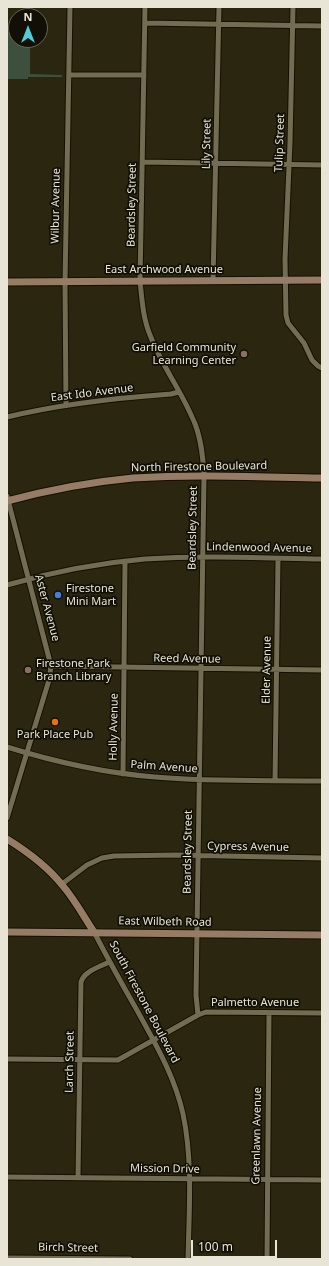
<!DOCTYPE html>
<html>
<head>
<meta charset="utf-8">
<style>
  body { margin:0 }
  #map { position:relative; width:329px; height:1266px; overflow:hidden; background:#2b260f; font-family:"Noto Sans",sans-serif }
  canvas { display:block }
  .frame { position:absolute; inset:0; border:8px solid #e8e5d6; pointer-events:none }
  .north { position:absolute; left:8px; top:8px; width:40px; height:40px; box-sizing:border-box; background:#110f06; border:1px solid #676559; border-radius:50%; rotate:0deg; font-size:11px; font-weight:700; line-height:16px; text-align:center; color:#e8e5d6 }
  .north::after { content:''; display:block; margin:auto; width:14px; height:18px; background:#52ccd6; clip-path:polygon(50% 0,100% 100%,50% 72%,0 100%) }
  .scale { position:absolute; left:191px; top:1240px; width:86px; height:18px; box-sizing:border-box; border:2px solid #e8e5d6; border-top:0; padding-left:5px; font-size:12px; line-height:14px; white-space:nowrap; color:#e8e5d6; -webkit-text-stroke:3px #110f06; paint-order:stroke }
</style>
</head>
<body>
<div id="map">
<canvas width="329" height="1266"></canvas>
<div class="frame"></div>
<div class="north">N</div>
<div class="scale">100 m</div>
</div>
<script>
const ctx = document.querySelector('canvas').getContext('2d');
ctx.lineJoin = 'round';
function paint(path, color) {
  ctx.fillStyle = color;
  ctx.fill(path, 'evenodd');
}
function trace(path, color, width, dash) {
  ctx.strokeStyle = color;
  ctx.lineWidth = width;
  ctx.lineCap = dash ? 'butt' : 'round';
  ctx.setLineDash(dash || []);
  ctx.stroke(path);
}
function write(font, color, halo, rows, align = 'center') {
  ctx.font = font + ' "Noto Sans",sans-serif';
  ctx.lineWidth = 3.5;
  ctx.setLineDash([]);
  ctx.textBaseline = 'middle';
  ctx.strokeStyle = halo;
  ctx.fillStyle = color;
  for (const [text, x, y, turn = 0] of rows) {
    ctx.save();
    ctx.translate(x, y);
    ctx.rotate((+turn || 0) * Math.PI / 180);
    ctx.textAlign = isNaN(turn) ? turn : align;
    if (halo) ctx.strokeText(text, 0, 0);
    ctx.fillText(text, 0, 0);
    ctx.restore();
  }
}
const green = new Path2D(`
  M7,32H16V40H30V74L62,75V77H28V79H7Z`);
const street = new Path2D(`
  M145,7L140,281C142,300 143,318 150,335C161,364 180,389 192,417C201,435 203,456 204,476L196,995L198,1015
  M293,7L290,143L285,259L286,315L288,323L304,343L312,360L318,366L322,368
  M145,23L322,26
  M69,75H144
  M143,162L322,165
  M213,281L219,7
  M66,405L65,282L70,7
  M7,417C61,404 115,398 171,394L179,392
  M7,496L51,666L49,680L7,818
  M7,585C52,572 98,563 145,559C204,555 263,558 322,559
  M51,666L322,670
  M7,747C55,762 105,773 155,777C211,782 267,780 322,781
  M123,774L125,561
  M275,781L278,559
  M62,884L87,865L102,858L114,856L176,855L322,858
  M94,932C108,959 123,986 138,1012C156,1045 175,1077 183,1114C193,1161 189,1211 188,1259
  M7,1059L118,1060L198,1015L206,1012L322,1013
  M7,1177L322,1180
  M78,1178L81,982C84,971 100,967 109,962
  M7,1258L130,1259
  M267,1259L269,1013`);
const secondary = new Path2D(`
  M7,282L322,280
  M7,501C48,490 90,482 133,478C196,474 259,477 322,478
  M7,839C28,852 48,867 63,886C75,900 84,917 94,932
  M7,932L322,935`);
const markers = [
  [244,354,4,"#8d6e63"],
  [58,595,4,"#3f7fe0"],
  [28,670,4,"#8d6e63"],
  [55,722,4,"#e8710a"]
];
const streetNames = [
  ["Tulip Street",280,143,-88],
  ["Lily Street",207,144,-89],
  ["Beardsley Street",132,205,-89],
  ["Wilbur Avenue",56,206,-89],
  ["East Archwood Avenue",164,270],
  ["East Ido Avenue",92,393,-7],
  ["North Firestone Boulevard",199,467,-1],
  ["Beardsley Street",193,528,-89],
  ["Lindenwood Avenue",259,548,1],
  ["Aster Avenue",47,608,75],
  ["Reed Avenue",187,659,1],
  ["Elder Avenue",267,670,-89],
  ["Holly Avenue",114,727,-89],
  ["Palm Avenue",164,767,4],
  ["Cypress Avenue",248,847,1],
  ["Beardsley Street",188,852,-89],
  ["East Wilbeth Road",165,922,1],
  ["South Firestone Boulevard",144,1002,62],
  ["Palmetto Avenue",255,1003],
  ["Larch Street",70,1062,-89],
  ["Greenlawn Avenue",257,1136,-89],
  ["Mission Drive",165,1169,1],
  ["Birch Street",68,1248,1]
];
const poiNames = [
  ["Garfield Community",236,348,"right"],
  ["Learning Center",236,361,"right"],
  ["Firestone",66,589],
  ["Mini Mart",66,602],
  ["Firestone Park",36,664],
  ["Branch Library",36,677],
  ["Park Place Pub",55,735,"center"]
];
paint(green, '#3d4f3d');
trace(street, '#140f00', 7);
trace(secondary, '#140f00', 9);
trace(street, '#716c52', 5);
trace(secondary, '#967b65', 7);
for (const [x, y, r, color] of markers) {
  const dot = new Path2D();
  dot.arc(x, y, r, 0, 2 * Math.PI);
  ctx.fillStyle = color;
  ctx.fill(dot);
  trace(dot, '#110f06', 1.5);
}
write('11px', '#e8e5d6', '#110f06', streetNames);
write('11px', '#e8e5d6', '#110f06', poiNames, 'left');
</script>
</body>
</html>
